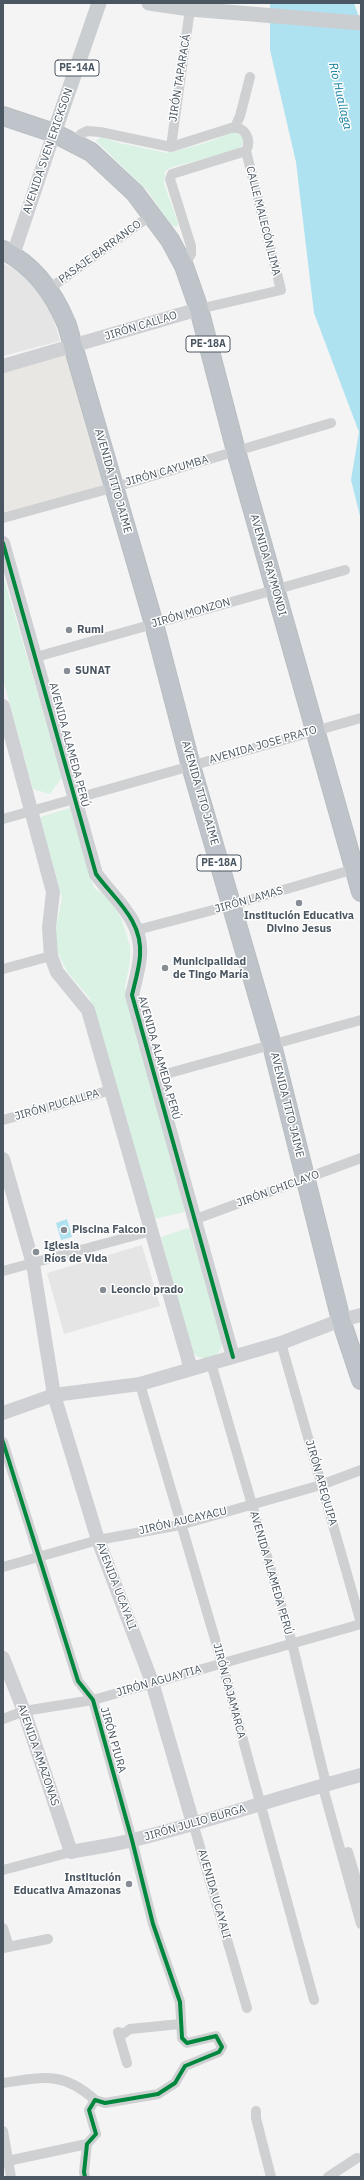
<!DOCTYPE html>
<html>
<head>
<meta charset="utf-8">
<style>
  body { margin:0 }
  #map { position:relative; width:364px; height:2180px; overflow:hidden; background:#f4f4f4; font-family:"IBM Plex Sans",sans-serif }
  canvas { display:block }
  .frame { position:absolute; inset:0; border:4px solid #4a5661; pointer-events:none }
</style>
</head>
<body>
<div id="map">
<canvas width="364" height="2180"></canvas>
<div class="frame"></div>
</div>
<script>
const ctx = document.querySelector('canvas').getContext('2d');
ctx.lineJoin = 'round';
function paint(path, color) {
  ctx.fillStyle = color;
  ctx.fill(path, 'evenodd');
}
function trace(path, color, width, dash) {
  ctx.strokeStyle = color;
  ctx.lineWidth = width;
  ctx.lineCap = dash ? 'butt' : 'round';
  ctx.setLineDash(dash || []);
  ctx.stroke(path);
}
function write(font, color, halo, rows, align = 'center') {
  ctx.font = font + ' "IBM Plex Sans",sans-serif';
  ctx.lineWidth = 3;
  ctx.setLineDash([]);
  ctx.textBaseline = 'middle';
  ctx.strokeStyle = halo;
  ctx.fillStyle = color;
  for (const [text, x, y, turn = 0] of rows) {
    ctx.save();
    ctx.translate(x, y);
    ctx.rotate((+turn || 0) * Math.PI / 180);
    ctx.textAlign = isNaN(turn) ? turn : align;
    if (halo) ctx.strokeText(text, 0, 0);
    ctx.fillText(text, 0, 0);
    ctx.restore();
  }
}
const commercial = new Path2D(`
  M70,351L107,484L3,515V371Z`);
const education = new Path2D(`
  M3,263L23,274L42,296L52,314L60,341L3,356Z
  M142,1245L160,1306L64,1334L47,1273Z`);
const green = new Path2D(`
  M233,132L244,137V141L239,150L172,167L165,171L164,184L178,223L177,227L172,226L147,190L96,141L101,137L119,143L167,153L206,143Z
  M3,575L62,777L50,794L33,789L3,679Z
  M70,808L94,888L110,899L121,918L126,933L130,947V961L125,987L185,1212L154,1219L89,997L68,973L58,953L55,934L62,898L40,817Z
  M189,1228L223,1342C219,1360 205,1364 192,1352L161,1237Z`);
const water = new Path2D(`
  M270,3H354L361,23V520L351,480L359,432L314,313L296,162L270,50Z
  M67,1219L72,1237L61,1240L56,1223Z`);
const street = new Path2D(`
  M235,127L240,116L250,77
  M74,142L81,134L87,131L100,132L171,147L231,128C245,126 252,139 246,151L172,174L170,179L191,246V254L184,266
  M171,147L190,9
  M49,289L151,215
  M199,309L281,290L246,151
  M3,518L115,487L331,423
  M36,657L345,570
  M3,819L361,718
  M137,930L232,905L358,868
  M3,969L51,956
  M155,1077L361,1020
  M3,1120L111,1090
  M196,1219L361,1158
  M3,1271L151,1231
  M281,1343L361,1623
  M211,1363L292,1643L326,1784
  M140,1384L222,1663L314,2000
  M3,1442L78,1681L93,1700L132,1840L153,1924L180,2002L182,2038L187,2043L216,2036L222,2047L219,2052L185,2066L175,2083L158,2094L105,2103L95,2100L89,2110L96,2134L87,2144L84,2172L85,2177
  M3,1567L98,1540L180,1525L321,1485L361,1470
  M3,1719L24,1711L93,1700L361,1624
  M322,1784L361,1924
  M193,1823L247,2008
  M348,1852L361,1896
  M3,1870L71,1852
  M3,1928L9,1947
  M3,1948L48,1939
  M127,2063L118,2032L123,2034L130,2029L180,2024
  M3,2083C43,2077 63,2071 95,2100
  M256,2111V2118L271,2177
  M3,2131L11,2177
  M3,2162L87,2144
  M328,2177L357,2158`);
const secondary = new Path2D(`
  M13,255L54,133
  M3,366L199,309
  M3,543L96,874C115,900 143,920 140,956C139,969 135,982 132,995L233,1357
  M3,706L53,892L49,928L51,956L57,972L88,1010L191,1369
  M3,1159L33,1264L54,1395L98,1540L152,1682L193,1823
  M3,1413L54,1395L140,1384L281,1343L341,1320L361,1315
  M3,1658L24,1711L71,1852C92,1848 113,1845 133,1840C210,1821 285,1795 361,1775`);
const primary = new Path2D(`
  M149,3L190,9L361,23
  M54,133L99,3`);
const highway = new Path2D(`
  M3,116L54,133L91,152L135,193L170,240L184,266L199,309L236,451L361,892
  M3,250C35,266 54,293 67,325L154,624L191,766L272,1045L341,1320L361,1380`);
const cycleway = new Path2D(`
  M3,543L96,874C115,900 143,920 140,956C139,969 135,982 132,995L233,1357
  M3,1442L78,1681L93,1700L132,1840L153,1924L180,2002L182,2038L187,2043L216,2036L222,2047L219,2052L185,2066L175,2083L158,2094L105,2103L95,2100L89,2110L96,2134L87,2144L84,2172L85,2177`);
const markers = [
  [69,630,4,"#868d94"],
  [67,671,4,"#868d94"],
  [299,903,4,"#868d94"],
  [165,968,4,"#868d94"],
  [64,1230,4,"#868d94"],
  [36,1252,4,"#868d94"],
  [103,1290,4,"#868d94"],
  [129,1884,4,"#868d94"]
];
const shields = [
  [77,68,44],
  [208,344,44],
  [219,863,44]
];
const shieldNames = [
  ["PE-14A",77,68],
  ["PE-18A",208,344],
  ["PE-18A",219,863]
];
const streetNames = [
  ["JIRÓN TAPARACÁ",180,78,-81],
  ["AVENIDA SVEN ERICKSON",48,151,-71],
  ["CALLE MALECÓN LIMA",263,221,76],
  ["PASAJE BARRANCO",100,252,-36],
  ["JIRÓN CALLAO",141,326,-17],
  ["JIRÓN CAYUMBA",167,471,-16],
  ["AVENIDA TITO JAIME",113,481,74],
  ["AVENIDA RAYMONDI",268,565,74],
  ["JIRÓN MONZON",191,613,-16],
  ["AVENIDA ALAMEDA PERÚ",69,745,75],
  ["AVENIDA JOSE PRATO",263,745,-16],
  ["AVENIDA TITO JAIME",200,793,74],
  ["JIRÓN LAMAS",249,900,-16],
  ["AVENIDA ALAMEDA PERÚ",159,1058,74],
  ["JIRÓN PUCALLPA",57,1105,-16],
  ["AVENIDA TITO JAIME",287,1105,76],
  ["JIRÓN CHICLAYO",278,1189,-20],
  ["JIRÓN AREQUIPA",321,1483,74],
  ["JIRÓN AUCAYACU",183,1521,-13],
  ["AVENIDA ALAMEDA PERÚ",271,1573,74],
  ["AVENIDA UCAYALI",116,1586,69],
  ["JIRÓN AGUAYTIA",159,1681,-16],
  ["JIRÓN CAJAMARCA",229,1691,75],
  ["JIRÓN PIURA",113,1740,74],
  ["AVENIDA AMAZONAS",38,1755,71],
  ["JIRÓN JULIO BURGA",195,1823,-16],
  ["AVENIDA UCAYALI",214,1894,74]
];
const poiNames = [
  ["Rumi",77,630],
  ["SUNAT",75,671],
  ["Institución Educativa",299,916,"center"],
  ["Divino Jesus",299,929,"center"],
  ["Municipalidad",173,962],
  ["de Tingo María",173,975],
  ["Piscina Falcon",72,1230],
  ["Iglesia",44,1246],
  ["Ríos de Vida",44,1259],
  ["Leoncio prado",111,1290],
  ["Institución",121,1878,"right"],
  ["Educativa Amazonas",121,1891,"right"]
];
const waterNames = [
  ["Río Huallaga",340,96,77]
];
paint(commercial, '#e8e7e3');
paint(education, '#e6e5e6');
paint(green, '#d9f2e3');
paint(water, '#aee2f0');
trace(highway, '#b9bec3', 20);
trace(street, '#ced0d2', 10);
trace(secondary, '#ced0d4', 14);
trace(primary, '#caced1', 15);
trace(highway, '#bec4c9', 18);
trace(cycleway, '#00873e', 4);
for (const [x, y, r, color] of markers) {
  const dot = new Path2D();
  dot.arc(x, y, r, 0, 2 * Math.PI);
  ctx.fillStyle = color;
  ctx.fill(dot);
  trace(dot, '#fff', 1.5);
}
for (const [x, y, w] of shields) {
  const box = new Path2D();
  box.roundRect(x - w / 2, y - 8, w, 16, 3);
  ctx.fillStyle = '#fff';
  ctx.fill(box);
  trace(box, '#4a5661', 1);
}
write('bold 10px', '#4a5661', null, shieldNames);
write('11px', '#4a5661', '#fff', streetNames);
write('bold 11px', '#4a5661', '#fff', poiNames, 'left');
write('italic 12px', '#0c7c9b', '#fff', waterNames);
</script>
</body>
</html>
